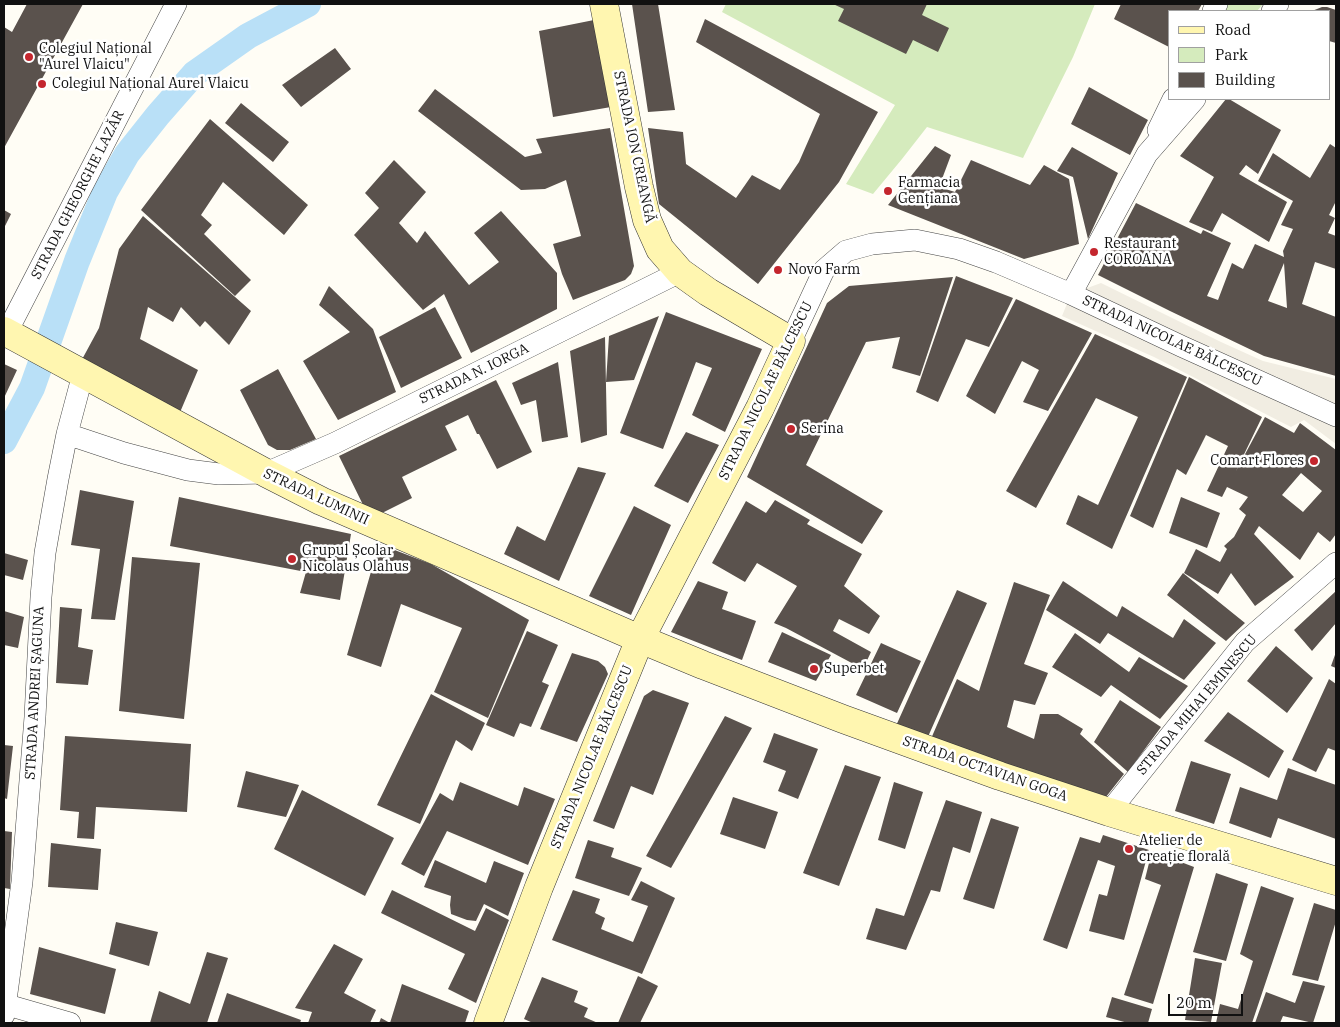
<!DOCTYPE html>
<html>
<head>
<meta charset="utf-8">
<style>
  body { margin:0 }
  #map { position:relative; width:1340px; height:1027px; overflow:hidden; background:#fffdf5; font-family:"IBM Plex Serif",serif }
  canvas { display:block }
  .frame { position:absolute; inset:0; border:5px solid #111; pointer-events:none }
  .legend { position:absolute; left:1168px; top:10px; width:162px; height:90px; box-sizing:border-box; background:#fff; border:1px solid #a0a0a0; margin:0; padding:6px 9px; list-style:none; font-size:15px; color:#111 }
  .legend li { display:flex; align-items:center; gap:10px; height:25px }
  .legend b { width:25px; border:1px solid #a0a0a0 }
  .scale { position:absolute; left:1168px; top:994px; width:75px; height:22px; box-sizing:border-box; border:2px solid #111; border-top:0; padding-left:6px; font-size:15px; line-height:18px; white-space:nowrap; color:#111; -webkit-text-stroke:4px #fff; paint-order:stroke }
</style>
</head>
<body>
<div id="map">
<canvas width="1340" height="1027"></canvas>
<div class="frame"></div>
<ul class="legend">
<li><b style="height:6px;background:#fff6b0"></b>Road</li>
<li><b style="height:14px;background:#d5ebbd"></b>Park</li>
<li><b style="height:14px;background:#5a524d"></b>Building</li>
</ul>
<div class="scale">20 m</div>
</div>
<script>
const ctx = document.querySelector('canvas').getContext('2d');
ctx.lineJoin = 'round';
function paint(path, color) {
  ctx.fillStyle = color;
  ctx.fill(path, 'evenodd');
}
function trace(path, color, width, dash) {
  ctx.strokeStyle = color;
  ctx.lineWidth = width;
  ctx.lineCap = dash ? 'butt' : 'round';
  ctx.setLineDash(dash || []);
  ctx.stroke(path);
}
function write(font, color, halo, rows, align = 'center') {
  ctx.font = font + ' "IBM Plex Serif",serif';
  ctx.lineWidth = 5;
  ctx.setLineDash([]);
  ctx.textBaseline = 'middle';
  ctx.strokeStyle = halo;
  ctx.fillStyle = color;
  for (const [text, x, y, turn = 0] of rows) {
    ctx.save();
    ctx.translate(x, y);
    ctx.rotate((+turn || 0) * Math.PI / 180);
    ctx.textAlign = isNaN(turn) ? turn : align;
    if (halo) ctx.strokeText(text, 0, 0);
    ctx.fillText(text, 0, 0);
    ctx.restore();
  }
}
const green = new Path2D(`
  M726,4H1095L1073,57L1023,158L927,127L902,159L873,194L846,184L895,105L722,12Z
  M1226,4H1263L1257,11H1223Z`);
const plaza = new Path2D(`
  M1101,283L1221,342L1263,361L1336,379V444L1304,420L1291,427L1154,357L1062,316L1071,294Z`);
const canal = new Path2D(`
  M4,441L32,388L77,261L105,192L127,154L158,115L194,74L248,36L308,4`);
const building = new Path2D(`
  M27,4H83L4,148V27L12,32Z
  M632,4H658L675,110L648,112Z
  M833,4H927L922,15L949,28L938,52L913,40L906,54L838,21L844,9Z
  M1121,4H1202L1198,11H1169V47L1114,19Z
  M1322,7H1327L1336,10V43L1329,41V11H1312Z
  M705,19L878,112L839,182L758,284L659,204L648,128L683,132L686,164L736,198L752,175L780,190L799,162L820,114L696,42Z
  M594,20L611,107L553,117L539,31Z
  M335,48L351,69L301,107L282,85Z
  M1089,87L1148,120L1130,155L1071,124Z
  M435,89L525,157L542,153L536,139L610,128L634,266L631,274L625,280L573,300L562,274L553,244L581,236L566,180L545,189L521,190L418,111Z
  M1226,99H1229L1281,130L1258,174L1246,165L1239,174L1287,202L1269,242L1222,213L1212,232L1189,222L1214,177L1180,156Z
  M241,103L289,142L273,162L225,123Z
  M210,119L308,205L284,235L223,182L201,215L212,225L204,234L251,280L235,296L141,210Z
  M1330,144L1336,148V201L1329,215L1335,218L1328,233L1336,236V269L1315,262L1302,304L1336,317V376L1264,356L1170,311L1098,275L1136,203L1201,234L1203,230L1231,243L1207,296L1218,300L1232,263L1243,269L1255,244L1284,257L1283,251L1293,229L1281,225L1293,201L1258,181L1273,153L1310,178ZM1284,263L1287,308L1268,301Z
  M935,146L951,155L939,187L955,192L971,160L1030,185L1044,165L1069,179L1079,244L1024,259L888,205Z
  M1072,147L1118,173L1088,239L1073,177L1057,171Z
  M394,160L426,192L399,223L417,243L425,231L469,285L499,262L474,233L501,211L557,273V309L471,353L444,294L423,310L354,235L379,208L365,193Z
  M4,210L11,214L4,228Z
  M143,216L251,311L229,345L205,321L200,327L181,307L173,322L148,307L140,339L198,370L178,417L79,365L99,328L119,249Z
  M956,276L1013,298L989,347L966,339L938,402L916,392Z
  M953,277L920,376L892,368L900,337L866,342L806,465L883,511L862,544L747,477L827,303L849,286Z
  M329,286L373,329L396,392L338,420L303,361L350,332L319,305Z
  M1016,299L1092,333L1048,411L1023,402L1039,370L1022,361L995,414L966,396Z
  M435,307L462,358L401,388L379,337Z
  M666,312L762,349L725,432L692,415L712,368L696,362L663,449L620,433Z
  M659,316L634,380L606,382L609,336Z
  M1095,334L1187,377L1112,549L1066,524L1078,495L1098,505L1138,417L1096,398L1036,508L1006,491Z
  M605,337L607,435L581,443L570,351Z
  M558,362L568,437L542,442L536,400L521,405L512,383Z
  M4,364L17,370L4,398Z
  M278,369L316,439L290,450H277L268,445L240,390Z
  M1189,377L1262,417L1236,471L1265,417L1294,433L1300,423L1336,450V534L1330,542L1318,532L1300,560L1259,526L1254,534L1294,577L1255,606L1231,573L1218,594L1184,573L1196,549L1220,562L1227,549L1224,546L1234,537L1246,515L1239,509L1248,497L1227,487L1222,497L1207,491L1228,446L1206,435L1186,475L1177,469L1153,528L1130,516ZM1301,473L1322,491L1303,512L1282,495Z
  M496,380L532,452L497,469L479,434H477L468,415L445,426L457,450L402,477L412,498L370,519L339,456Z
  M686,432L719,445L688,503L654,486Z
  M578,467L606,473L559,581L504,554L517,526L545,541Z
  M80,490L134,501L115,620L91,619L100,549L71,545Z
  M179,497L351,534L340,600L300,593L306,572L170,546Z
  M1181,497L1220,513L1207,548L1169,533Z
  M775,500L810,520L807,524L862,554L844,586L880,616L869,634L839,619L833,631L871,652L863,669L786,628L774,623L797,586L757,563L745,582L712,563L746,501L766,513Z
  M634,506L671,525L631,615L589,596Z
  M379,544L431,564L529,620L488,718L434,692L462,628L401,604L381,667L347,655Z
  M4,553L28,560L23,580L4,575Z
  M132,557L200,563L184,719L119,711Z
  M1183,573L1245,623L1226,641L1167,595Z
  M698,581L728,592L722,609L756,621L742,660L671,632Z
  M1063,581L1117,617L1122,606L1173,638L1184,619L1216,643L1184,680L1108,633L1100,644L1046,610Z
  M1014,582L1050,595L1024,664L1048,673L1035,705L1014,700L1007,727L1034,739L1040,714H1058L1083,729L1080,734L1124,774L1102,802L930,741L957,679L979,691Z
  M957,590L987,603L927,739L895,728Z
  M1336,591V623L1312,651L1294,630Z
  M60,607L82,609L78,647L93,650L88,685L56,683Z
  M4,611L24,617L18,648L4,645Z
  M527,631L558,645L542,682L549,685L531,727L520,723L514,737L486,725Z
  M782,632L831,655L816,681L768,662Z
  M1075,633L1129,672L1139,657L1188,686L1160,719L1111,685L1101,697L1052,667Z
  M881,643L921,661L897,713L856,695Z
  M1276,646L1313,678L1287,713L1247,681Z
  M1336,652V668L1331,666Z
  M572,653L598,661L605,667L608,674L577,742L540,729Z
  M1329,679L1336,684V751L1328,748L1316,772L1292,760Z
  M653,690L689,703L653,795L631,786L614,829L593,821L644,696Z
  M431,694L485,723L472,751L456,740L420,824L377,805Z
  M1120,700L1161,727L1128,772L1094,742Z
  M1228,712L1284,751L1269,778L1204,741Z
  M725,716L752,728L671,868L646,856Z
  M774,733L818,749L798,799L778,791L786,771L763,762Z
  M65,736L191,744L187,812L96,807L94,839L77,838L79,812L60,810Z
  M4,745L13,746L7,799L4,798Z
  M1191,761L1231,774L1214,824L1175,811Z
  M845,765L881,777L839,886L803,873Z
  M1288,768L1336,785V839L1278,818L1271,838L1229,823L1240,787L1277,800Z
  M246,771L299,785L286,817L237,807Z
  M460,782L518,806L524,787L555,799L528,865L447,831L424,876L401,864L440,793L453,801Z
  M894,782L923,792L905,849L878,840Z
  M302,790L394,838L365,896L274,849Z
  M733,797L778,812L765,849L720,834Z
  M946,800L982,812L970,853L953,847L940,892L931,890L906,950L866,939L876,908L904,916Z
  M991,818L1019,827L994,909L963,899Z
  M4,831L12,832L10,889L4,888Z
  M1103,835L1149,850L1124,940L1089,931L1099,894L1107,896L1115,866L1098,860L1067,949L1043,940L1080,837L1100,843Z
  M588,840L614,848L611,857L642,868L629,896L575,878Z
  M51,843L101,849L98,890L48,887Z
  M1152,851L1194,867L1153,1004L1124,995L1161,885L1145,879Z
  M435,860L486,883L494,861L524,873L508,916L484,904L476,921L467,920L451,914L450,905L451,896L424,887Z
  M1216,873L1248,884L1226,961L1193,952Z
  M641,881L675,898L642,974L552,940L573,890L600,899L595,913L605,918L601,929L633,942L648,906L631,900Z
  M1261,886L1294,898L1252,1023H1216L1220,1004L1238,1009L1253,961L1240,954Z
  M392,890L475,931L486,908L509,920L476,1003L448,989L465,954L381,913Z
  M1314,903L1336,910V921L1318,981L1292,975Z
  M116,922L158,932L149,966L109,954Z
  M334,944L363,959L344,993L376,1010L370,1023H308L312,1012L295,1008Z
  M39,947L116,969L105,1014L30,994Z
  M207,952L228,958L207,1023H150L159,991L190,1004Z
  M1195,958L1222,963L1211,1022L1185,1020Z
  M638,976L658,986L640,1023H618Z
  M542,977L578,991L574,1002L588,1008L584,1017L598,1023H533L524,1019Z
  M1303,981L1325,986L1313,1023L1283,1016L1280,1023H1255L1266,992L1295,1003Z
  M402,984L469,1011L465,1023H379L381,1018L390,1023Z
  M227,993L301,1020L300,1023H217Z
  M1112,997L1152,1009L1148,1023H1128L1106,1017Z`);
const street = new Path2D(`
  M1213,11L1217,4
  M1272,11L1278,4
  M1158,130L1173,99
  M1071,294L1147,154L1195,99
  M7,332L176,4
  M791,341L824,270L846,251L872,244L915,240L959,249L996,262L1071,294L1181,346L1336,416
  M67,434L124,453L188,470L219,474L266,473L335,443L680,272
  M1109,812L1245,642L1336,563
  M4,1004L70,1023
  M4,1015L22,882L35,717L41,597L45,553L58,479L67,434L83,374`);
const secondary = new Path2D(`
  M4,331L266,473L321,501L640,639L703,665L843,719L1000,776L1109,812L1336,881
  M488,1023L539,887L640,639L760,408L791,341L708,292L680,272L660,249L647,220L639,187L604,4`);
const markers = [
  [29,57,5,"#c4262e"],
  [42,84,5,"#c4262e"],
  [888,191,5,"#c4262e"],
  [1094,252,5,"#c4262e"],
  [778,270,5,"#c4262e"],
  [791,429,5,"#c4262e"],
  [1314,461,5,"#c4262e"],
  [292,559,5,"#c4262e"],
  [814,669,5,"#c4262e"],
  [1129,849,5,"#c4262e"]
];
const poiNames = [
  ["Colegiul Național",39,49],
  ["\"Aurel Vlaicu\"",39,65],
  ["Colegiul Național Aurel Vlaicu",52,84],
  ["Farmacia",898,183],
  ["Gențiana",898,199],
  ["Restaurant",1104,244],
  ["COROANA",1104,260],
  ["Novo Farm",788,270],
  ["Serina",801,429],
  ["Comart Flores",1304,461,"right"],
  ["Grupul Școlar",302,551],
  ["Nicolaus Olahus",302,567],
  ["Superbet",824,669],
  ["Atelier de",1139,841],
  ["creație florală",1139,857]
];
const streetNames = [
  ["STRADA ION CREANGĂ",634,147,78],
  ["STRADA GHEORGHE LAZĂR",78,195,-63],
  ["STRADA NICOLAE BĂLCESCU",1172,341,25],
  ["STRADA N. IORGA",474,374,-26],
  ["STRADA NICOLAE BĂLCESCU",766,391,-64],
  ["STRADA LUMINII",316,497,25],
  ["STRADA ANDREI ȘAGUNA",35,693,-87],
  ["STRADA MIHAI EMINESCU",1197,705,-50],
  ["STRADA NICOLAE BĂLCESCU",592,757,-68],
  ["STRADA OCTAVIAN GOGA",985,769,19]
];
paint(green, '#d5ebbd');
paint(plaza, '#f1ede2');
trace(canal, '#b9e0f7', 26);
paint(building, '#5a524d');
trace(street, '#444', 22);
trace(secondary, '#333', 29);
trace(street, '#fff', 21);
trace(secondary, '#fff6b0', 28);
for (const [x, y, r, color] of markers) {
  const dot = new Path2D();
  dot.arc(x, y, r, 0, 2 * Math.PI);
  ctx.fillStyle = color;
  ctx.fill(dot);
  trace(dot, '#fff', 2);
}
write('14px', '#111', '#fff', poiNames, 'left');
write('14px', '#111', '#fff', streetNames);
</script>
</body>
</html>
